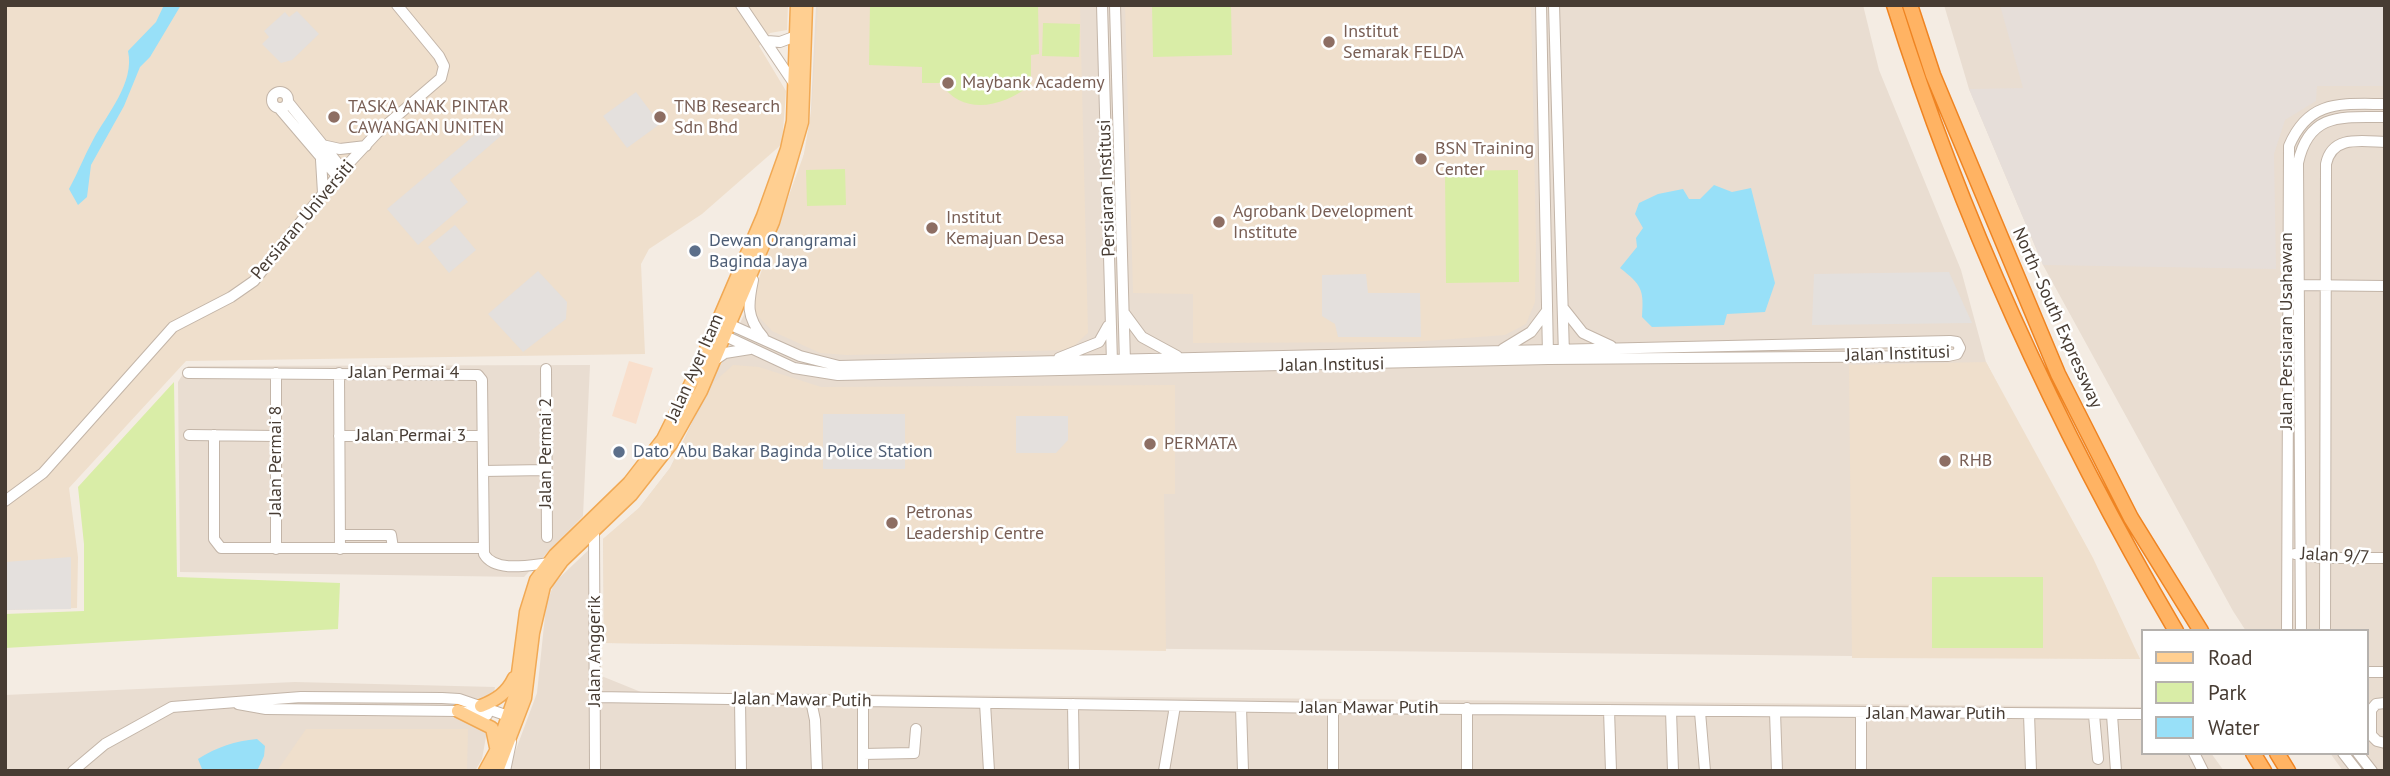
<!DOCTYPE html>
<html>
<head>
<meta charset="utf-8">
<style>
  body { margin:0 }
  #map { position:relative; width:2390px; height:776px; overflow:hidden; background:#f4ece3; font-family:"PT Sans",sans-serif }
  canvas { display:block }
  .frame { position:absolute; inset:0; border:7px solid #473c33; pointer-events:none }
  .legend { position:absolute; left:2141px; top:629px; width:228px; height:126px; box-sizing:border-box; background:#fff; border:2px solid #b5b1ad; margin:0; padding:9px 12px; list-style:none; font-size:21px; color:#473c33 }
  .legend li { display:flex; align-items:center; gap:14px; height:35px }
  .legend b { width:35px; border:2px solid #b5b1ad }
</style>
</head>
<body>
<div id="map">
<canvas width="2390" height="776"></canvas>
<div class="frame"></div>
<ul class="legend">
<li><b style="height:9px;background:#ffcf91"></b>Road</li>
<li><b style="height:19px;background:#d9eda7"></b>Park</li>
<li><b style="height:19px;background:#98e0f8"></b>Water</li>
</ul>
</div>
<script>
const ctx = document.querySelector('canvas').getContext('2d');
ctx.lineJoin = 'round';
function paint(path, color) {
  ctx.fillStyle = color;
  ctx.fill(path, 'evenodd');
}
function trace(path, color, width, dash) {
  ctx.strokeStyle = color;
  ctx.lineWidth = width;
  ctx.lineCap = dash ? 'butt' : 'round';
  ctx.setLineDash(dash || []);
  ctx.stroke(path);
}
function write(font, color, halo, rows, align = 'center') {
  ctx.font = font + ' "PT Sans",sans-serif';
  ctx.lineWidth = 5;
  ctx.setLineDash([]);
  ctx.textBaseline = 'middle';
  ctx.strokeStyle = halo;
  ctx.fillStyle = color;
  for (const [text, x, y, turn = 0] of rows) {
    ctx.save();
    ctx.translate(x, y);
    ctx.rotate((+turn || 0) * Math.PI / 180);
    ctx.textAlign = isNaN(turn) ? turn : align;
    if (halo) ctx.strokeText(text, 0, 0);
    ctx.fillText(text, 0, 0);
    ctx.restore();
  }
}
const residential = new Path2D(`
  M816,5H1863L1879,70L1961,270L1986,362L2140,659L604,643L603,539L639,508L670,468L757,288L800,171L810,129Z
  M1944,5H2385V771H2343L2330,753H2367V631H2246L2233,611L2043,265L1969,89Z
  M590,365L583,516L524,577L180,572L178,382L188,366Z
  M599,540V675L641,692L2143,707V753H2211L2224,771H508L537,693L546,606L554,583Z
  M295,682L495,687L482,759L475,771H5V695Z`);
const commercial = new Path2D(`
  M629,361L653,368L636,424L612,416Z`);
const industrial = new Path2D(`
  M2000,5H2385V86H2317L2316,101L2285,120L2274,154L2276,269L2043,265L1969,89L2023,88Z`);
const education = new Path2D(`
  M5,5H788L787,30L770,33L759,46L786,91L782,144L702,214L649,249L641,264L645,354L186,361L69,488L78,557L77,608L5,610Z
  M818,5H1080L1088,333L1070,350L847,355L820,353L772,331L755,313V289L804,154L812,106Z
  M1125,5H1531L1536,239L1535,302L1526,324L1505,335L1413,342L1193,343V294L1133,293Z
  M1986,362L2093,558L2140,659L1852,658L1849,365Z
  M733,365L759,367L821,387L1175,385V494H1164L1166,651L604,643L603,539L639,508L670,468L714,382Z
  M306,729H468L467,771H277Z`);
const green = new Path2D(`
  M870,5H1038L1039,54L1031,55V85C1002,107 964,117 940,83H922V67L869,65Z
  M1152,5H1231L1232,55L1153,57Z
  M1043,23L1080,24L1079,57L1042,56Z
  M845,169L846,205L807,206L806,170Z
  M1518,170L1519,282L1446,283L1445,171Z
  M174,382L177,577L340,583L338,629L5,648V614L84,611V544L78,487Z
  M1932,577H2043V648H1932Z`);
const parking = new Path2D(`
  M297,11L319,34L292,60L281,63L262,44L269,37L264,31L285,12L289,17Z
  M636,92L660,124L627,148L603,116Z
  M491,121L503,134L450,180L468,202L418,245L387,209Z
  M455,225L476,250L449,273L428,247Z
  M538,271L567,302L566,319L523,352L488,314Z
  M1949,272L1972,323L1812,325L1814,274Z
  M1366,274L1368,293H1420L1421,337H1338L1335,324L1322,316V275Z
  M823,414H905V469H823Z
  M1016,416H1068V440L1056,453H1016Z
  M71,557V609L5,610V562Z`);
const water = new Path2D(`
  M164,5H181L150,57L140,67L124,106L91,165L87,197L78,205L69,189C78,173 84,156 93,140C107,114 135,83 128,51L156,22Z
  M1714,185L1732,192L1751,188L1775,283L1765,312L1727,314L1724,325L1652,327L1642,317C1644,290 1642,285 1620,268L1637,247L1636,238L1643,228L1635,214L1639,203L1658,194L1683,189L1689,199H1700Z
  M257,739L265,746L264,756L257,771L202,769L198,759C217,747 235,741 257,739Z`);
const minor = new Path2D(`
  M741,5L795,85
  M1102,5L1112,363
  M1115,5L1125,362
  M1541,5L1548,355
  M1554,5L1564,355
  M767,41L780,42L796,36
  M272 100a8 8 0 1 1 16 0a8 8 0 1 1-16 0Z
  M288,102L343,170
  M279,108L337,176
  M322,145L340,149L366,146
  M321,160L323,193
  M753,280C748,304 746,317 763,337
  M2294,285L2385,286
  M1564,309L1583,333L1611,346
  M1125,314L1142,337L1177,356
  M721,334L794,368L838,375L1548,359L1948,356L1957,354L1960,348L1957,342L1950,341L839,366L800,356L724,322
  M1503,349L1531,332L1546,312
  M1059,358L1099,342L1108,326
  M712,362L725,353L750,349
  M546,369L547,537
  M188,373L478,375L482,380L484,554C495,573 530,565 549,563
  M339,373L340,549
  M189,435L276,436
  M214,435V539L221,548H484
  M339,436H482
  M483,471L546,470
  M5,501L43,473L173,327L231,297L254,281L337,176L377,133L441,78L444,66L439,56L397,5
  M594,531L595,771
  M340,535H391L393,548
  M276,549V373
  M2295,554L2323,558H2385
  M2287,631L2289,146C2309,99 2341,104 2385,104
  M2301,631L2298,163C2309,112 2342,117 2385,117
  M2325,631L2326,164C2332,135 2361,141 2385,142
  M2367,672H2385
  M595,697L1333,708L2143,714
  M740,700L741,771
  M811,701L815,720L817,771
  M863,701V771
  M985,703L989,771
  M2385,703L2376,704L2371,710V735L2377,741L2385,743
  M238,704L266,709L458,711L487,715
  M1073,704L1074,771
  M1241,707L1243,771
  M1333,708V771
  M1609,710L1611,771
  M1671,711L1673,771
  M1700,712L1705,771
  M1775,712L1777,771
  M2029,714L2031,771
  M2094,715L2098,759
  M2112,715L2116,771
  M2194,753L2203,771
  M2343,753L2357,771
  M2358,753L2372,771
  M863,754L914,753L916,729
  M73,771L105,744L172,707L301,697L442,698L459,699L514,718
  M505,771L511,742
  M1164,771L1175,706
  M1467,771V708
  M1861,771V713`);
const major = new Path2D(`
  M481,706C496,700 507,693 514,678
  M458,711L492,728L496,747
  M485,771L496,751L515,696L526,612L536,580L555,555L629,483L663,439L694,377L763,216L787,149L793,121L797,5
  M497,771L525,698L533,633L544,586L562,561L631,495L671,444L701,391L773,222L802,122L806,5`);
const highway = new Path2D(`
  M1894,5C1963,225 2060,433 2176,631
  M1910,5L1933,75L2058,374L2131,518L2201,631
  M2253,753L2264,771
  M2277,753L2288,771`);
const markers = [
  [1329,42,7,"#8d6e63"],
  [948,83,7,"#8d6e63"],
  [334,117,7,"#8d6e63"],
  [660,117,7,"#8d6e63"],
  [1421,159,7,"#8d6e63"],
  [1219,222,7,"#8d6e63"],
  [932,228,7,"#8d6e63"],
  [695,251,7,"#5c6f8a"],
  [1150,444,7,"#8d6e63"],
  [619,452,7,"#5c6f8a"],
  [1945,461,7,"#8d6e63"],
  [892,523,7,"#8d6e63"]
];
const educationNames = [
  ["Institut",1343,32],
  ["Semarak FELDA",1343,53],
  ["Maybank Academy",962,83],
  ["TASKA ANAK PINTAR",348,107],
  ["CAWANGAN UNITEN",348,128],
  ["TNB Research",674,107],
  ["Sdn Bhd",674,128],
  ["BSN Training",1435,149],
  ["Center",1435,170],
  ["Agrobank Development",1233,212],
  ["Institute",1233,233],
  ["Institut",946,218],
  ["Kemajuan Desa",946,239],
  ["PERMATA",1164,444],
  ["RHB",1959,461],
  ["Petronas",906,513],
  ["Leadership Centre",906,534]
];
const streetNames = [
  ["Persiaran Institusi",1107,188,-92],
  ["Persiaran Universiti",303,220,-50],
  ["North–South Expressway",2057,318,66],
  ["Jalan Persiaran Usahawan",2287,331,-90],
  ["Jalan Institusi",1898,354,-2],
  ["Jalan Institusi",1332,365,-1],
  ["Jalan Ayer Itam",695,368,-66],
  ["Jalan Permai 4",404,373],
  ["Jalan Permai 3",411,436],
  ["Jalan Permai 2",546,453,-90],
  ["Jalan Permai 8",276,461,-90],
  ["Jalan 9/7",2335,556,3],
  ["Jalan Anggerik",595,651,-90],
  ["Jalan Mawar Putih",802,700,1],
  ["Jalan Mawar Putih",1369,708],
  ["Jalan Mawar Putih",1936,714]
];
const serviceNames = [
  ["Dewan Orangramai",709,241],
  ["Baginda Jaya",709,262],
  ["Dato' Abu Bakar Baginda Police Station",633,452]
];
paint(residential, '#e9ddd1');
paint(commercial, '#f9dfcc');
paint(industrial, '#e6ded9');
paint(education, '#efdfcc');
paint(green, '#d9eda7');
paint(parking, '#e4e0dd');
paint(water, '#98e0f8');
trace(minor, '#c3b5a8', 12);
trace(major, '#f1a954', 15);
trace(highway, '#ef8422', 17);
trace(minor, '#fff', 10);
trace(major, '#ffcf91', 12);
trace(highway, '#ffb363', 14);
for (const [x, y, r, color] of markers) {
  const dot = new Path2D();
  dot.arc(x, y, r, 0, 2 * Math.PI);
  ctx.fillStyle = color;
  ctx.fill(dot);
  trace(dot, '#fff', 2.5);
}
write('18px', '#785e54', '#fff', educationNames, 'left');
write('18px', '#473c33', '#fff', streetNames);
write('18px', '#4e5e75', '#fff', serviceNames, 'left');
</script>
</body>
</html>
